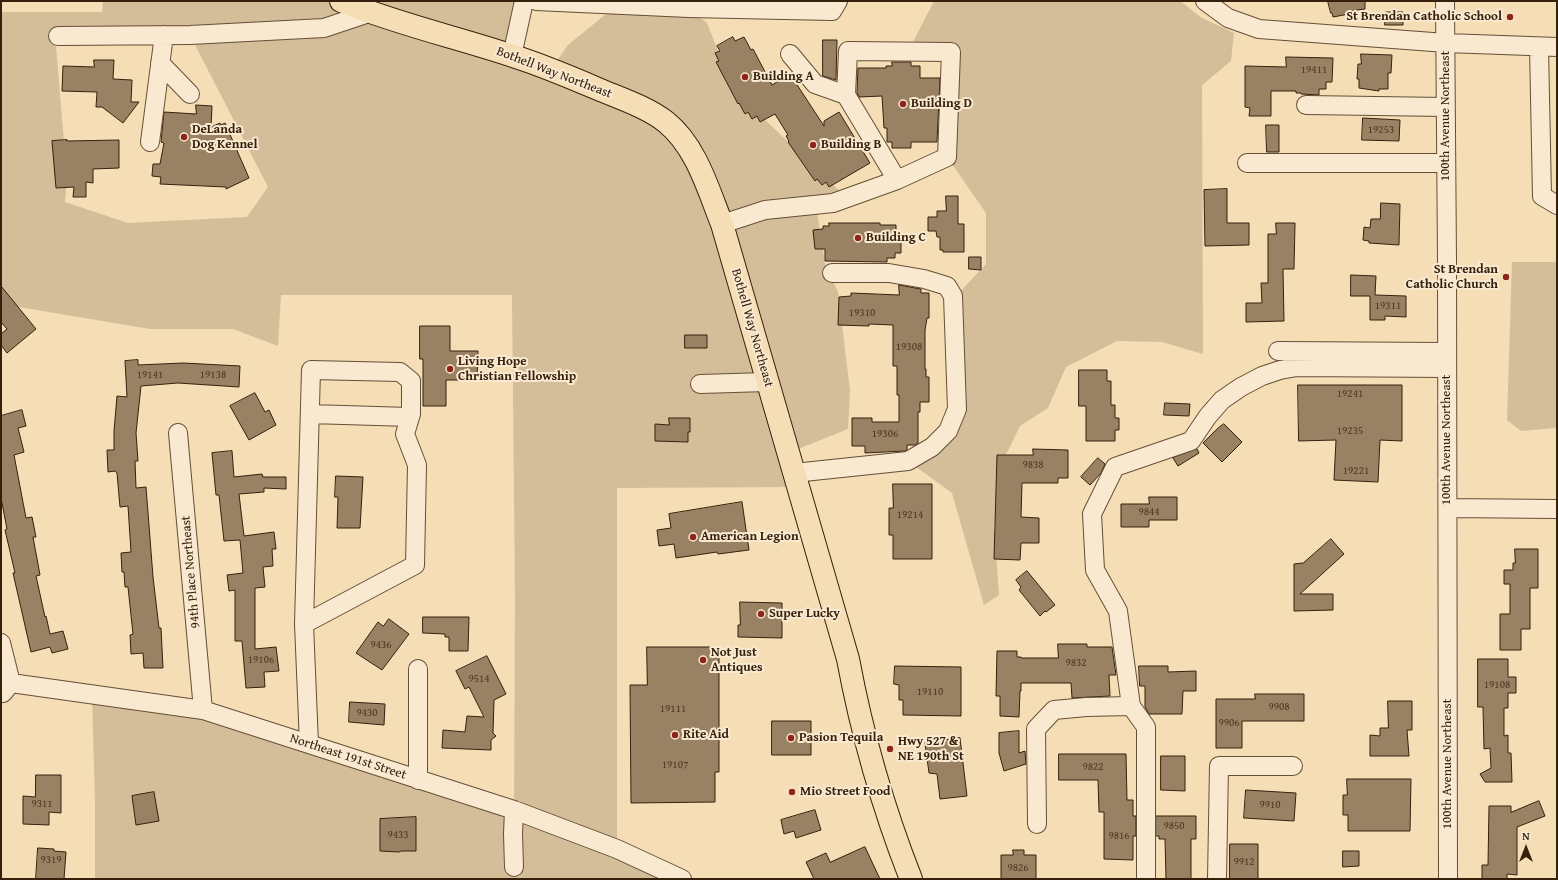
<!DOCTYPE html>
<html>
<head>
<meta charset="utf-8">
<style>
  body { margin:0 }
  #map { position:relative; width:1558px; height:880px; overflow:hidden; background:#f5ddb6; font-family:"Gentium Book Plus",serif }
  canvas { display:block }
  .frame { position:absolute; inset:0; border:2px solid #35200c; pointer-events:none }
  .north { position:absolute; left:1506px; top:828px; width:40px; height:40px; -webkit-text-stroke:3px #f8e9d0; paint-order:stroke; rotate:0deg; font-size:11px; font-weight:700; line-height:16px; text-align:center; color:#35200c }
  .north::after { content:''; display:block; margin:auto; width:14px; height:18px; background:#35200c; clip-path:polygon(50% 0,100% 100%,50% 72%,0 100%) }
</style>
</head>
<body>
<div id="map">
<canvas width="1558" height="880"></canvas>
<div class="frame"></div>
<div class="north">N</div>
</div>
<script>
const ctx = document.querySelector('canvas').getContext('2d');
ctx.lineJoin = 'round';
function paint(path, color) {
  ctx.fillStyle = color;
  ctx.fill(path, 'evenodd');
}
function trace(path, color, width, dash) {
  ctx.strokeStyle = color;
  ctx.lineWidth = width;
  ctx.lineCap = dash ? 'butt' : 'round';
  ctx.setLineDash(dash || []);
  ctx.stroke(path);
}
function write(font, color, halo, rows, align = 'center') {
  ctx.font = font + ' "Gentium Book Plus",serif';
  ctx.lineWidth = 4;
  ctx.setLineDash([]);
  ctx.textBaseline = 'middle';
  ctx.strokeStyle = halo;
  ctx.fillStyle = color;
  for (const [text, x, y, turn = 0] of rows) {
    ctx.save();
    ctx.translate(x, y);
    ctx.rotate((+turn || 0) * Math.PI / 180);
    ctx.textAlign = isNaN(turn) ? turn : align;
    if (halo) ctx.strokeText(text, 0, 0);
    ctx.fillText(text, 0, 0);
    ctx.restore();
  }
}
const green = new Path2D(`
  M103,1H524L512,55L551,69L568,45L617,5L689,8L707,23L738,102L762,117L847,198L816,205L825,264L838,292L850,390L848,429L788,453L798,487L617,488V849L681,879H95V801L92,694L203,710L514,810L515,599L512,295H281L278,346L233,329H150L1,304V12H102ZM55,34L190,35L268,187L247,217L128,223L65,202L67,178Z
  M934,1H1180L1202,18L1234,33L1231,61L1202,85L1203,354L1162,342L1117,341L1066,367L1048,408L1020,426L1002,463L994,527L999,595L984,605L952,493L908,461L948,431L957,295L986,264V213L947,157L951,53L908,52Z
  M1512,262H1557V428L1521,431L1507,420Z`);
const building = new Path2D(`
  M1328,1H1365V9L1349,11V14L1333,17L1332,13H1331Z
  M1386,12H1403V25H1385Z
  M733,37L735,41L744,37L751,50L753,49L772,85L790,74L824,126V121L839,112L870,163L829,187L826,182L822,185L817,179L815,181L788,142L789,141L786,136L788,135L775,114L760,122L757,116L752,119L748,112L745,114L739,103L738,104L716,62L719,61L715,53L720,51L717,46Z
  M823,40H837L836,80L823,76Z
  M1361,54L1392,55L1391,73H1388V89H1379V91L1359,88V79H1357L1358,64H1361Z
  M1286,57L1333,58L1332,82H1326V89H1319V95L1301,94V93H1296V91H1271V116H1249L1250,108L1245,107V66L1286,67Z
  M94,60H114L113,79L132,80L131,102H139L123,123L102,107H96L97,92L62,91L63,66L94,67Z
  M892,62H911V66H920V78H940L937,142H911V148H892V142H887V128H884L882,96L859,97L857,92L858,68H886V66H892Z
  M196,105L212,106L211,127L220,123L221,125L225,123L249,178L226,189V187L160,184L161,177L152,176L153,164H160L164,143L161,142L164,112L196,114Z
  M1363,118L1400,120L1399,141L1362,140Z
  M1266,125H1279V152H1267Z
  M67,140V141L119,140V168L93,169V183L86,182V197H73L74,187L56,188L52,141Z
  M1227,189V223H1249V245L1205,246L1204,190Z
  M946,196H958V224H964V252H943V250H940V237H937L936,231H928V217H937V211H946Z
  M1381,203L1400,204L1399,245L1369,243V241L1363,240L1364,227L1370,228L1371,219H1380Z
  M829,223H880V225H896V234H901V253H895V258H887V262L825,261V249H815L813,230L823,229V226H829Z
  M1276,223H1295L1294,269H1283L1284,321L1246,322V303H1262L1261,283H1268V234H1276Z
  M969,257H981V270L969,269Z
  M1351,275L1376,276L1375,295L1406,296V317L1385,316V320H1370V296H1351Z
  M899,285L921,289V293H929V318H927L925,330V369H926V377H929V402H920V412H918V443L915,445H907V450L905,451L865,453V446H852V418H872V422H899V395H897V366H893V325L869,324V326L838,325L839,297L851,296V293L899,295Z
  M1,286L36,329L7,353L1,345V334L7,329L1,322Z
  M420,326H450V351H478L477,380H446V406H423V359H420Z
  M685,335H707V348H685Z
  M138,360V365L183,363L240,366L239,387L178,383L141,386L136,433L138,461H135L136,488L146,487L153,577L159,628H161L163,668H144L143,653L131,654L130,635L133,634L128,587H125L124,572H122L121,553L131,552L128,506L120,507L117,473L115,471L108,472L107,450H114V431L117,396L127,397L125,361Z
  M1079,370H1107V381H1111V405H1115V418H1119V430H1115V441H1086V406H1079Z
  M1298,385H1402V441L1380,440L1378,482L1334,480L1336,440L1299,441Z
  M255,393L265,412L269,410L276,425L249,440L230,406Z
  M1165,403L1190,404L1189,416L1164,415Z
  M22,410L26,426L18,428L24,452L14,455L26,518L32,517L36,537H33L40,575L36,576L45,617L46,616L50,634L63,631L68,649L52,653L50,647L31,652L13,573H15L5,530L7,529L1,498V416Z
  M669,418H690V432H688V442L655,441V424L669,425Z
  M1224,424L1242,442L1222,462L1203,443L1218,428Z
  M1033,449L1068,450V478H1058V483H1022L1021,517L1039,518V543H1021L1020,560L994,559L997,455H1033Z
  M1197,449L1199,453L1178,466L1173,458Z
  M232,451L234,477L262,474L263,477H286V489L264,488V492L239,494L244,536L274,532L276,549H272L273,566L263,567L265,587L255,588V649L276,647L279,671L264,672L265,687L246,688L242,641H235V590L229,591L227,575L243,573L240,540L224,541L219,495H216L212,453Z
  M1098,458L1105,464L1101,473L1090,485L1081,477Z
  M336,476L363,477L360,528H337L338,497H335Z
  M893,484H932V559H893V535H889V508H893Z
  M1149,497H1177V520H1149V527H1121V504H1149Z
  M742,502L749,550L718,554L717,552L676,558L674,544L659,546L657,530L671,528L669,514Z
  M1331,539L1344,554L1300,594H1333V610L1294,611V564L1303,563Z
  M1515,549H1538V588H1530V629H1521V650H1500V614H1510V584H1504V570H1513V563H1515Z
  M1027,571L1055,605L1046,612L1045,611L1040,616L1019,590L1021,587L1016,580Z
  M740,602L782,603V638L738,637V625H740Z
  M423,617H469L468,651H449V637H445V634L423,633Z
  M389,619L409,634L382,670L356,653L378,622L383,626Z
  M1058,644H1087V647H1112L1116,675H1109L1110,696L1072,698L1071,683H1021V691H1020L1019,717L1000,716V696H996L997,651H1017V657H1021V658H1058Z
  M647,647H713V652H719V772H715V802L631,803L630,685H647Z
  M487,656L506,694L494,700L493,733L496,736L491,740V750L442,748L443,730L465,732L467,716L484,717L469,687L465,689L456,671Z
  M1478,659H1508V677H1516V693H1508V708H1504V736L1508,735V753H1511L1512,782H1485L1480,774L1491,768L1490,748L1484,749L1483,707H1478Z
  M895,666L961,667V716L903,715V700H899V685L894,684Z
  M1139,666H1168V672L1196,671V691H1183L1182,714H1149L1145,707V686H1140Z
  M1255,694H1304V721H1242V748H1216V699H1255Z
  M1388,701H1412V730H1407L1409,756H1370V735L1380,736V728H1388Z
  M350,702L385,704L384,725L349,722Z
  M772,721H811V755H772Z
  M1019,731V753L1025,751L1026,764L1004,771L999,753V733Z
  M960,738L967,796L940,799L937,774L929,773L925,743Z
  M1059,754H1126L1127,800H1133V816H1136V836H1133V860L1104,859V812H1099L1098,780H1059Z
  M1161,756H1185V791L1161,790Z
  M36,775H61V813L49,812V825L23,824V796L35,797Z
  M1347,779H1411L1410,831H1348V815H1343V795H1347Z
  M1246,790L1296,793L1294,821L1244,818Z
  M154,792L159,821L136,825L132,796Z
  M1539,801L1545,816L1517,827V875L1507,874V879H1482V865H1488L1489,806H1511V812Z
  M815,810L821,830L796,838L794,831L784,834L781,820Z
  M1156,816H1196V839H1191V879H1166L1165,839H1159V836H1156Z
  M416,817V851H401L399,852L380,851V819Z
  M1230,844H1258V879H1230Z
  M865,847L880,879H814L806,862L826,853L830,862Z
  M38,848L54,849V851L66,852L64,879H36Z
  M1013,850H1024V855H1036V879H1001V855H1013Z
  M1343,851H1359V866L1343,867Z`);
const minor = new Path2D(`
  M536,1L689,8L832,11L838,1
  M1205,1L1228,18L1259,29L1446,43L1557,47
  M1445,1L1447,261L1448,879
  M58,36L190,35L324,28L369,13
  M1539,47L1542,196L1557,205
  M790,54L815,84L846,95L897,180
  M512,56L524,1
  M160,63L190,94
  M1306,105L1445,107
  M150,142L164,35
  M1247,163H1446
  M722,224L765,210L833,203L897,180L947,157L951,52L848,51L846,95
  M1278,351L1447,352
  M700,384L767,382
  M310,414L410,417
  M178,433L203,710
  M794,473L908,461L932,447L948,431L957,409L953,296L947,286L924,279L889,273H832
  M1448,508L1557,509
  M304,624L415,565L417,465L405,434L411,414V381L400,372L311,370L304,624L309,744
  M1,643L11,683L3,693
  M418,669V780
  M1,684L11,683L203,710L514,810L617,849L682,879
  M1037,824L1036,729L1054,710L1086,707L1131,706
  M514,867L513,834L514,810
  M1146,879V727L1131,706L1118,611L1095,570L1092,514L1115,467L1191,441L1208,416L1222,400L1241,387L1262,376L1280,370L1297,367L1447,368
  M1217,879L1219,766H1293`);
const major = new Path2D(`
  M341,1C397,24 456,37 513,56C542,65 570,77 598,89C619,98 647,107 666,122C696,146 708,189 722,224L848,659C862,734 883,808 911,879`);
const markers = [
  [1510,17,4,"#8f2418"],
  [745,77,4,"#8f2418"],
  [903,104,4,"#8f2418"],
  [184,137,4,"#8f2418"],
  [813,145,4,"#8f2418"],
  [858,238,4,"#8f2418"],
  [1506,277,4,"#8f2418"],
  [450,369,4,"#8f2418"],
  [693,537,4,"#8f2418"],
  [761,614,4,"#8f2418"],
  [703,660,4,"#8f2418"],
  [675,735,4,"#8f2418"],
  [791,738,4,"#8f2418"],
  [890,749,4,"#8f2418"],
  [792,792,4,"#8f2418"]
];
const numberNames = [
  ["19411",1314,70],
  ["19253",1381,130],
  ["19311",1388,306],
  ["19310",862,313],
  ["19308",909,347],
  ["19141",150,375],
  ["19138",213,375],
  ["19241",1350,394],
  ["19235",1350,431],
  ["19306",885,434],
  ["9838",1033,465],
  ["19221",1356,471],
  ["9844",1149,512],
  ["19214",910,515],
  ["9436",381,645],
  ["19106",261,660],
  ["9832",1076,663],
  ["9514",479,679],
  ["19108",1497,685],
  ["19110",930,692],
  ["9908",1279,707],
  ["19111",673,709],
  ["9430",367,713],
  ["9906",1229,723],
  ["19107",675,765],
  ["9822",1093,767],
  ["9311",42,804],
  ["9910",1270,805],
  ["9850",1174,826],
  ["9433",398,835],
  ["9816",1119,836],
  ["9319",51,860],
  ["9912",1244,862],
  ["9826",1018,868]
];
const poiNames = [
  ["St Brendan Catholic School",1502,17,"right"],
  ["Building A",753,77],
  ["Building D",911,104],
  ["DeLanda",192,130],
  ["Dog Kennel",192,145],
  ["Building B",821,145],
  ["Building C",866,238],
  ["St Brendan",1498,270,"right"],
  ["Catholic Church",1498,285,"right"],
  ["Living Hope",458,362],
  ["Christian Fellowship",458,377],
  ["American Legion",701,537],
  ["Super Lucky",769,614],
  ["Not Just",711,653],
  ["Antiques",711,668],
  ["Rite Aid",683,735],
  ["Pasion Tequila",799,738],
  ["Hwy 527 &",898,742],
  ["NE 190th St",898,757],
  ["Mio Street Food",800,792]
];
const streetNames = [
  ["Bothell Way Northeast",554,73,21],
  ["100th Avenue Northeast",1446,116,-90],
  ["Bothell Way Northeast",752,328,74],
  ["100th Avenue Northeast",1447,440,-90],
  ["94th Place Northeast",191,572,-95],
  ["Northeast 191st Street",348,757,18],
  ["100th Avenue Northeast",1448,764,-90]
];
paint(green, '#d4bd99');
paint(building, '#998264');
trace(building, '#35200c', 1);
trace(minor, '#654f36', 20);
trace(major, '#35200c', 24);
trace(minor, '#f8e9d0', 18);
trace(major, '#f5ddb6', 22);
for (const [x, y, r, color] of markers) {
  const dot = new Path2D();
  dot.arc(x, y, r, 0, 2 * Math.PI);
  ctx.fillStyle = color;
  ctx.fill(dot);
  trace(dot, '#f8e9d0', 1.5);
}
write('11px', '#4e3822', null, numberNames);
write('bold 13px', '#35200c', '#f8e9d0', poiNames, 'left');
write('13px', '#35200c', '#f8e9d0', streetNames);
</script>
</body>
</html>
